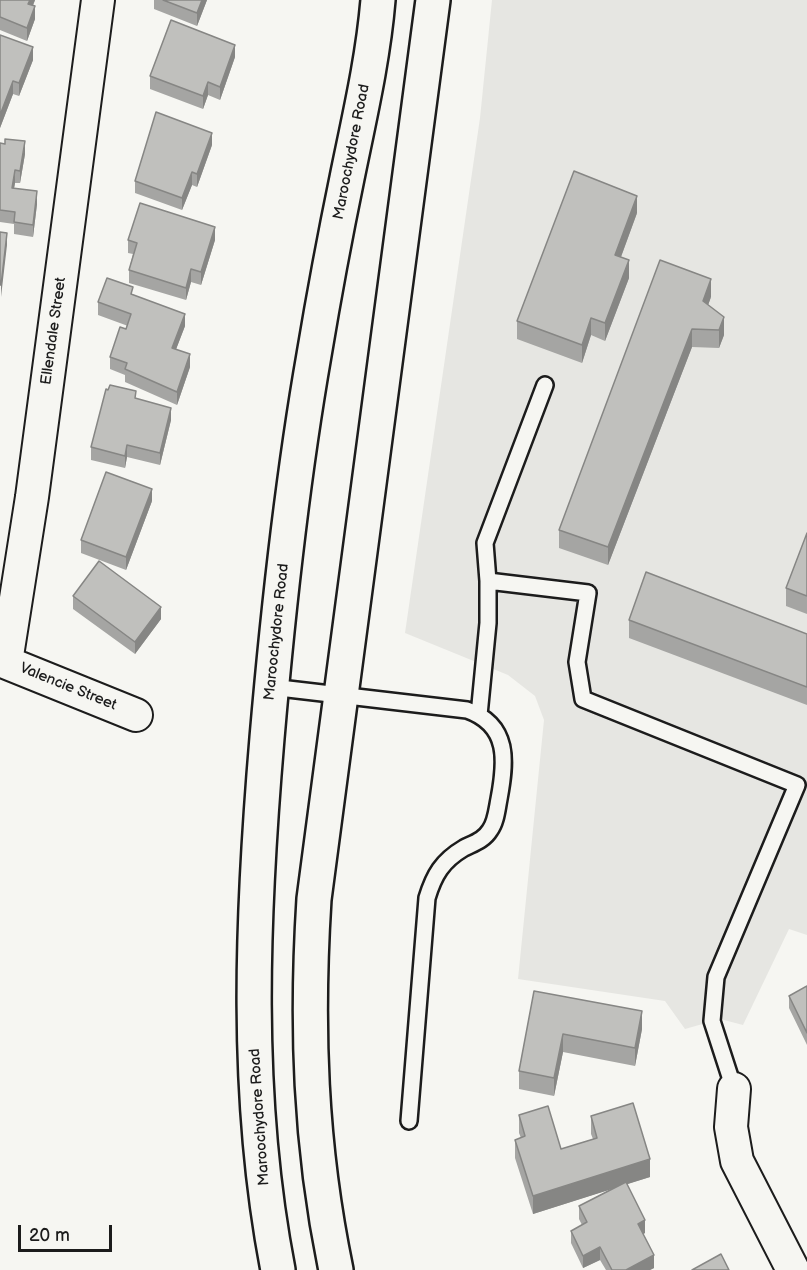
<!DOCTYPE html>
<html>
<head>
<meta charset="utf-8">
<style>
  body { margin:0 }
  #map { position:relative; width:807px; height:1270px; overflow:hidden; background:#f6f6f2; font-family:"Balsamiq Sans",sans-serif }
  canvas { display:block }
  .scale { position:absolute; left:18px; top:1225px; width:94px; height:27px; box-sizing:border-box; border:3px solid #1c1c1c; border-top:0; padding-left:8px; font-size:18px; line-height:21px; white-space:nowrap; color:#1c1c1c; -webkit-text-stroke:4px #f6f6f2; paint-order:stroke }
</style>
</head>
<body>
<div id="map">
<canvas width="807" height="1270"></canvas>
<div class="scale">20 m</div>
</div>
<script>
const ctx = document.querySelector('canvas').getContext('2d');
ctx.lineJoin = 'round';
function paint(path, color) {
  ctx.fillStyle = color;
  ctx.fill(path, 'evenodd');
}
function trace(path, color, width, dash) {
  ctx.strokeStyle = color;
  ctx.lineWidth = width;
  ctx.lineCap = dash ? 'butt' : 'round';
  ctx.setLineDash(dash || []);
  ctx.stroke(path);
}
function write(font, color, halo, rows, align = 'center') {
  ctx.font = font + ' "Balsamiq Sans",sans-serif';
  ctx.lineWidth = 5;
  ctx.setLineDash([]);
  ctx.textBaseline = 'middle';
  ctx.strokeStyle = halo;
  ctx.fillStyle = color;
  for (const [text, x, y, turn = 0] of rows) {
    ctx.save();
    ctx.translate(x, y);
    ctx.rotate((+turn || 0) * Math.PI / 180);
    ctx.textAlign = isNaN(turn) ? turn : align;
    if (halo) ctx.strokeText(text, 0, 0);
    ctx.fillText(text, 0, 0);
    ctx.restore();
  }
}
const built = new Path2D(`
  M492,0H807V935L789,929L743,1025L720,1019L685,1029L665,1001L518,979L544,720L535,696L508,675L405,633L480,118Z`);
const lane = new Path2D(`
  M488,581L588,593L577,662L583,699L797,785L716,977L712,1021L734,1089
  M271,687L467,710C510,725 506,762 499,799C497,809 496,822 490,830C484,840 474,843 464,848C442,861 434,875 427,898L409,1121
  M479,715L488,623V581L485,543L545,385`);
const street = new Path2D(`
  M0,660L136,715
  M6,662L32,497L98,0
  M734,1089L731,1127L737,1161L793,1270`);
const primary = new Path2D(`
  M278,1270C244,1095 252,915 267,738C278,610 292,481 314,355C324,295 335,236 347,178C359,119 373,60 378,0
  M336,1270C310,1145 306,1026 314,899L433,0`);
const wall = new Path2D(`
  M0,0H35L33,6L35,19L27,41L0,30Z
  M154,0H207L197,26L154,9Z
  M0,35L33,60L19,96L13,94L0,128Z
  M235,57L220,100L208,95L203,109L150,89V76Z
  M0,143L25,154L20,183H15L14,188L37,204L33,237L14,234V224L0,222Z
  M212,145L197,187L192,185L182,210L135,193V181Z
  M637,213L621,257L629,278L605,341L591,335L582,363L517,339V321Z
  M128,240H215L201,285L191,282L186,300L129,283V270L133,254L128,253Z
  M133,295L185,326L176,349L190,367L177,405L125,382V375L110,369V357L128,326L98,315V302Z
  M711,297L708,305L724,335L719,348L692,347L608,565L559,548V530Z
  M136,399L171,420L160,465L127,457L125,468L91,460V447Z
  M152,501L126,570L81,553V540Z
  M807,533V614L786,606V588Z
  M73,596L161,619L135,654L73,609Z
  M629,620L807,634V705L629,638Z
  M807,986V1045L789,1008V996Z
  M534,991L642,1029L635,1066L563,1052L554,1096L519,1089V1071Z
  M519,1115L561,1149L593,1139L591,1134V1116L650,1177L627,1184L645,1233L643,1234L654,1268L650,1270H606L600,1260L583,1268L571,1243V1231L582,1225L579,1219V1206L611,1189L533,1214L515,1158V1140L521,1138L519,1133Z`);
const shadedWall = new Path2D(`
  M30,0H35L28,16V4Z
  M202,0H207L197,26V13Z
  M35,6V19L27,41V28Z
  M235,45V57L220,100V87Z
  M33,47V60L19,96V83Z
  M13,81V94L0,128V115Z
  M208,82V95L203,109V96Z
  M212,133V145L197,187V174Z
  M25,141V154L20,183V171Z
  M15,170V183L12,200V188Z
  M192,172V185L182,210V198Z
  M37,191V204L33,237V225Z
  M637,196V213L615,273V255Z
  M215,227V240L201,285V272Z
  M7,233V245L1,297V285Z
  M629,260V278L605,341V323Z
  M191,269V282L186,300V288Z
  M711,279V297L703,319V301Z
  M185,314V326L172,360V348Z
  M724,317V335L719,348V330Z
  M591,318V335L582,363V345Z
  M692,329V347L608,565V547Z
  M190,354V367L177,405V392Z
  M171,408V420L160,465V453Z
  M127,445V457L125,468V456Z
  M152,489V501L126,570V557Z
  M161,607V619L135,654V642Z
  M642,1011V1029L635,1066V1048Z
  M563,1034V1052L554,1096V1078Z
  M650,1159V1177L533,1214V1196Z
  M645,1220V1233L638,1237V1224Z
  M600,1247V1260L583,1268V1256Z
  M654,1255V1268L650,1270H626Z`);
const building = new Path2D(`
  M0,0H30L28,4L35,6L27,28L0,17Z
  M163,0H202L197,13Z
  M171,20L235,45L220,87L208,82L203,96L150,76Z
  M0,35L33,47L19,83L13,81L0,115Z
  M156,112L212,133L197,174L192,172L182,198L135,181Z
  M5,139L25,141L20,171L15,170L12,188L37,191L33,225L14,222L15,212L0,210V143L5,144Z
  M574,171L637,196L615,255L629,260L605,323L591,318L582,345L517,321Z
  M140,203L215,227L201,272L191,269L186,288L129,270L137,243L128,240Z
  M0,232L7,233L1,285H0Z
  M660,260L711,279L703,301L724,317L719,330L692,329L608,547L559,530Z
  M107,278L133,287L131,294L185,314L172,348L190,354L177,392L125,369L127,363L110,357L120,327L126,329L131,314L98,302Z
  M110,385L136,391L135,398L171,408L160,453L127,445L125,456L91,447L106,389L108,390Z
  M106,472L152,489L126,557L81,540Z
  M807,533V596L786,588Z
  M99,561L161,607L135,642L73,596Z
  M646,572L807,634V687L629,620Z
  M807,986V1033L789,996Z
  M534,991L642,1011L635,1048L563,1034L554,1078L519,1071Z
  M633,1103L650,1159L533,1196L515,1140L525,1136L519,1115L548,1106L561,1149L597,1138L591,1116Z
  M626,1182L645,1220L638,1224L654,1255L626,1270H612L600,1247L583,1256L571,1231L587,1222L579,1206Z
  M721,1254L729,1270H692Z`);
const streetNames = [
  ["Maroochydore Road",352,152,-79],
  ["Ellendale Street",54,331,-82],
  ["Maroochydore Road",277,632,-84],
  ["Valencie Street",68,687,22],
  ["Maroochydore Road",260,1117,-94]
];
paint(built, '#e6e6e2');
trace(lane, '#1c1c1c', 20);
trace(street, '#1c1c1c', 36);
trace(primary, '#1c1c1c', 38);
trace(lane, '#f6f6f2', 15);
trace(street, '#f6f6f2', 32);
trace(primary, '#f6f6f2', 33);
paint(wall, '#a5a5a3');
paint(shadedWall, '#868684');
paint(building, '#c0c0bd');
trace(building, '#868684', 1.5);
write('15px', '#1c1c1c', '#f6f6f2', streetNames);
</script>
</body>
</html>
